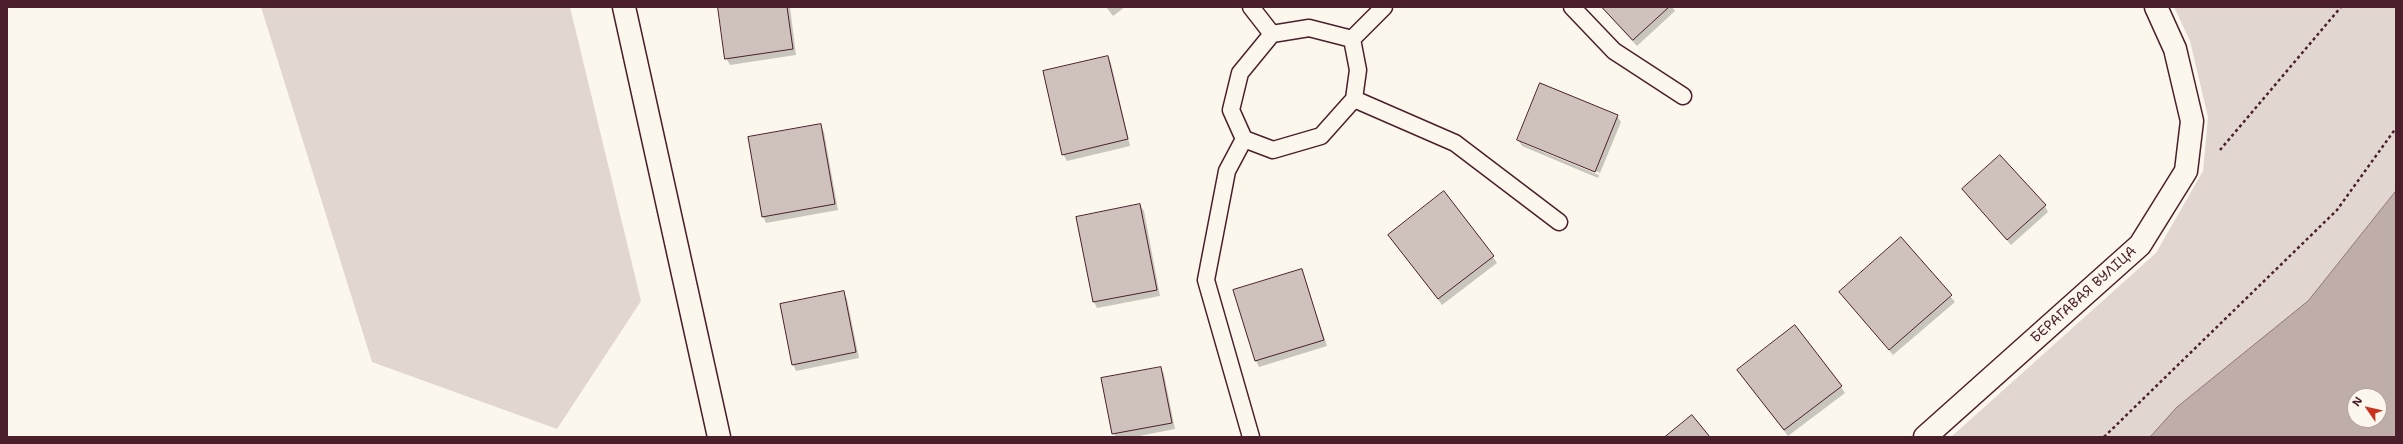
<!DOCTYPE html>
<html>
<head>
<meta charset="utf-8">
<style>
  body { margin:0 }
  #map { position:relative; width:2403px; height:444px; overflow:hidden; background:#fbf7ec; font-family:"Shantell Sans",sans-serif }
  canvas { display:block }
  .frame { position:absolute; inset:0; border:8px solid #4a1f2b; pointer-events:none }
  .north { position:absolute; left:2347px; top:388px; width:40px; height:40px; box-sizing:border-box; background:#fbf7ec; border:1px solid #b4a19f; border-radius:50%; rotate:304deg; font-size:11px; font-weight:700; line-height:16px; text-align:center; color:#4a1f2b }
  .north::after { content:''; display:block; margin:auto; width:14px; height:18px; background:#c8321e; clip-path:polygon(50% 0,100% 100%,50% 72%,0 100%) }
</style>
</head>
<body>
<div id="map">
<canvas width="2403" height="444"></canvas>
<div class="frame"></div>
<div class="north">N</div>
</div>
<script>
const ctx = document.querySelector('canvas').getContext('2d');
ctx.lineJoin = 'round';
function paint(path, color) {
  ctx.fillStyle = color;
  ctx.fill(path, 'evenodd');
}
function trace(path, color, width, dash) {
  ctx.strokeStyle = color;
  ctx.lineWidth = width;
  ctx.lineCap = dash ? 'butt' : 'round';
  ctx.setLineDash(dash || []);
  ctx.stroke(path);
}
function write(font, color, halo, rows, align = 'center') {
  ctx.font = font + ' "Shantell Sans",sans-serif';
  ctx.lineWidth = 3;
  ctx.setLineDash([]);
  ctx.textBaseline = 'middle';
  ctx.strokeStyle = halo;
  ctx.fillStyle = color;
  for (const [text, x, y, turn = 0] of rows) {
    ctx.save();
    ctx.translate(x, y);
    ctx.rotate((+turn || 0) * Math.PI / 180);
    ctx.textAlign = isNaN(turn) ? turn : align;
    if (halo) ctx.strokeText(text, 0, 0);
    ctx.fillText(text, 0, 0);
    ctx.restore();
  }
}
const green = new Path2D(`
  M261,7H570L641,301L557,429L372,362Z
  M2174,7H2396V191L2308,301L2177,407L2150,437H1951L2156,253L2203,171L2208,117L2190,41Z`);
const water = new Path2D(`
  M2396,191V437H2150L2177,407L2308,301ZM2355,396H2379V420H2355Z`);
const shadow = new Path2D(`
  M719,7H790L796,55L730,65L726,58Z
  M1106,7H1125L1113,16Z
  M1601,7H1672L1675,11L1637,46Z
  M1108,57L1111,63L1130,146L1067,161L1063,154Z
  M1617,116L1621,122L1598,178L1522,146L1518,140ZM1522,141L1600,173L1599,175L1522,143Z
  M821,126L824,132L838,210L766,223L763,216Z
  M1963,189L2045,206L2048,212L2011,245Z
  M1140,205L1144,211L1160,296L1097,308L1094,302Z
  M1389,235L1493,257L1497,263L1442,305Z
  M1901,238L1955,302L1893,355L1840,292Z
  M1302,271L1327,346L1259,367L1256,361Z
  M843,292L847,299L859,358L796,371L793,364Z
  M1161,368L1164,374L1175,429L1134,437H1115L1103,379Z
  M1742,376L1841,387L1845,393L1788,436Z`);
const building = new Path2D(`
  M718,7H787L793,49L725,59Z
  M1602,7H1669L1633,40Z
  M1108,56L1128,139L1062,155L1043,71Z
  M1540,83L1618,115L1595,172L1517,140Z
  M821,124L835,204L762,217L748,137Z
  M2000,155L2046,205L2007,240L1962,189Z
  M1444,191L1494,256L1438,299L1388,235Z
  M1140,204L1157,290L1093,302L1076,217Z
  M1901,237L1952,295L1889,350L1839,292Z
  M1302,269L1324,340L1255,361L1233,290Z
  M844,291L856,352L792,365L780,304Z
  M1795,325L1842,386L1784,430L1737,370Z
  M1161,367L1172,423L1112,434L1101,378Z
  M1692,415L1710,437H1665Z`);
const path = new Path2D(`
  M2220,150L2341,7
  M2104,437L2337,210L2396,128`);
const lane = new Path2D(`
  M1251,7L1272,34
  M1572,7L1614,51L1683,96
  M1309,28L1352,39L1358,70L1354,99L1321,136L1273,150L1244,139L1231,110L1240,73L1272,34Z
  M1352,39L1384,7
  M1354,99L1455,143L1559,222
  M1244,139L1227,171L1206,280L1251,437`);
const street = new Path2D(`
  M624,7L719,437
  M1925,437L2140,245L2186,171L2192,121L2175,49L2156,7`);
const streetNames = [
  ["БЕРАГАВАЯ ВУЛІЦА",2084,295,-42]
];
paint(green, '#e2d7d0');
paint(water, '#bfadaa');
trace(water, '#907477', 1);
paint(shadow, '#0003');
paint(building, '#cfc2bc');
trace(building, '#4a1f2b', 1);
trace(lane, '#4a1f2b', 19);
trace(street, '#4a1f2b', 25);
trace(path, '#4a1f2b', 2.5, [3, 3]);
trace(lane, '#fbf7ec', 16);
trace(street, '#fbf7ec', 22);
write('14px', '#4a1f2b', '#fbf7ec', streetNames);
</script>
</body>
</html>
